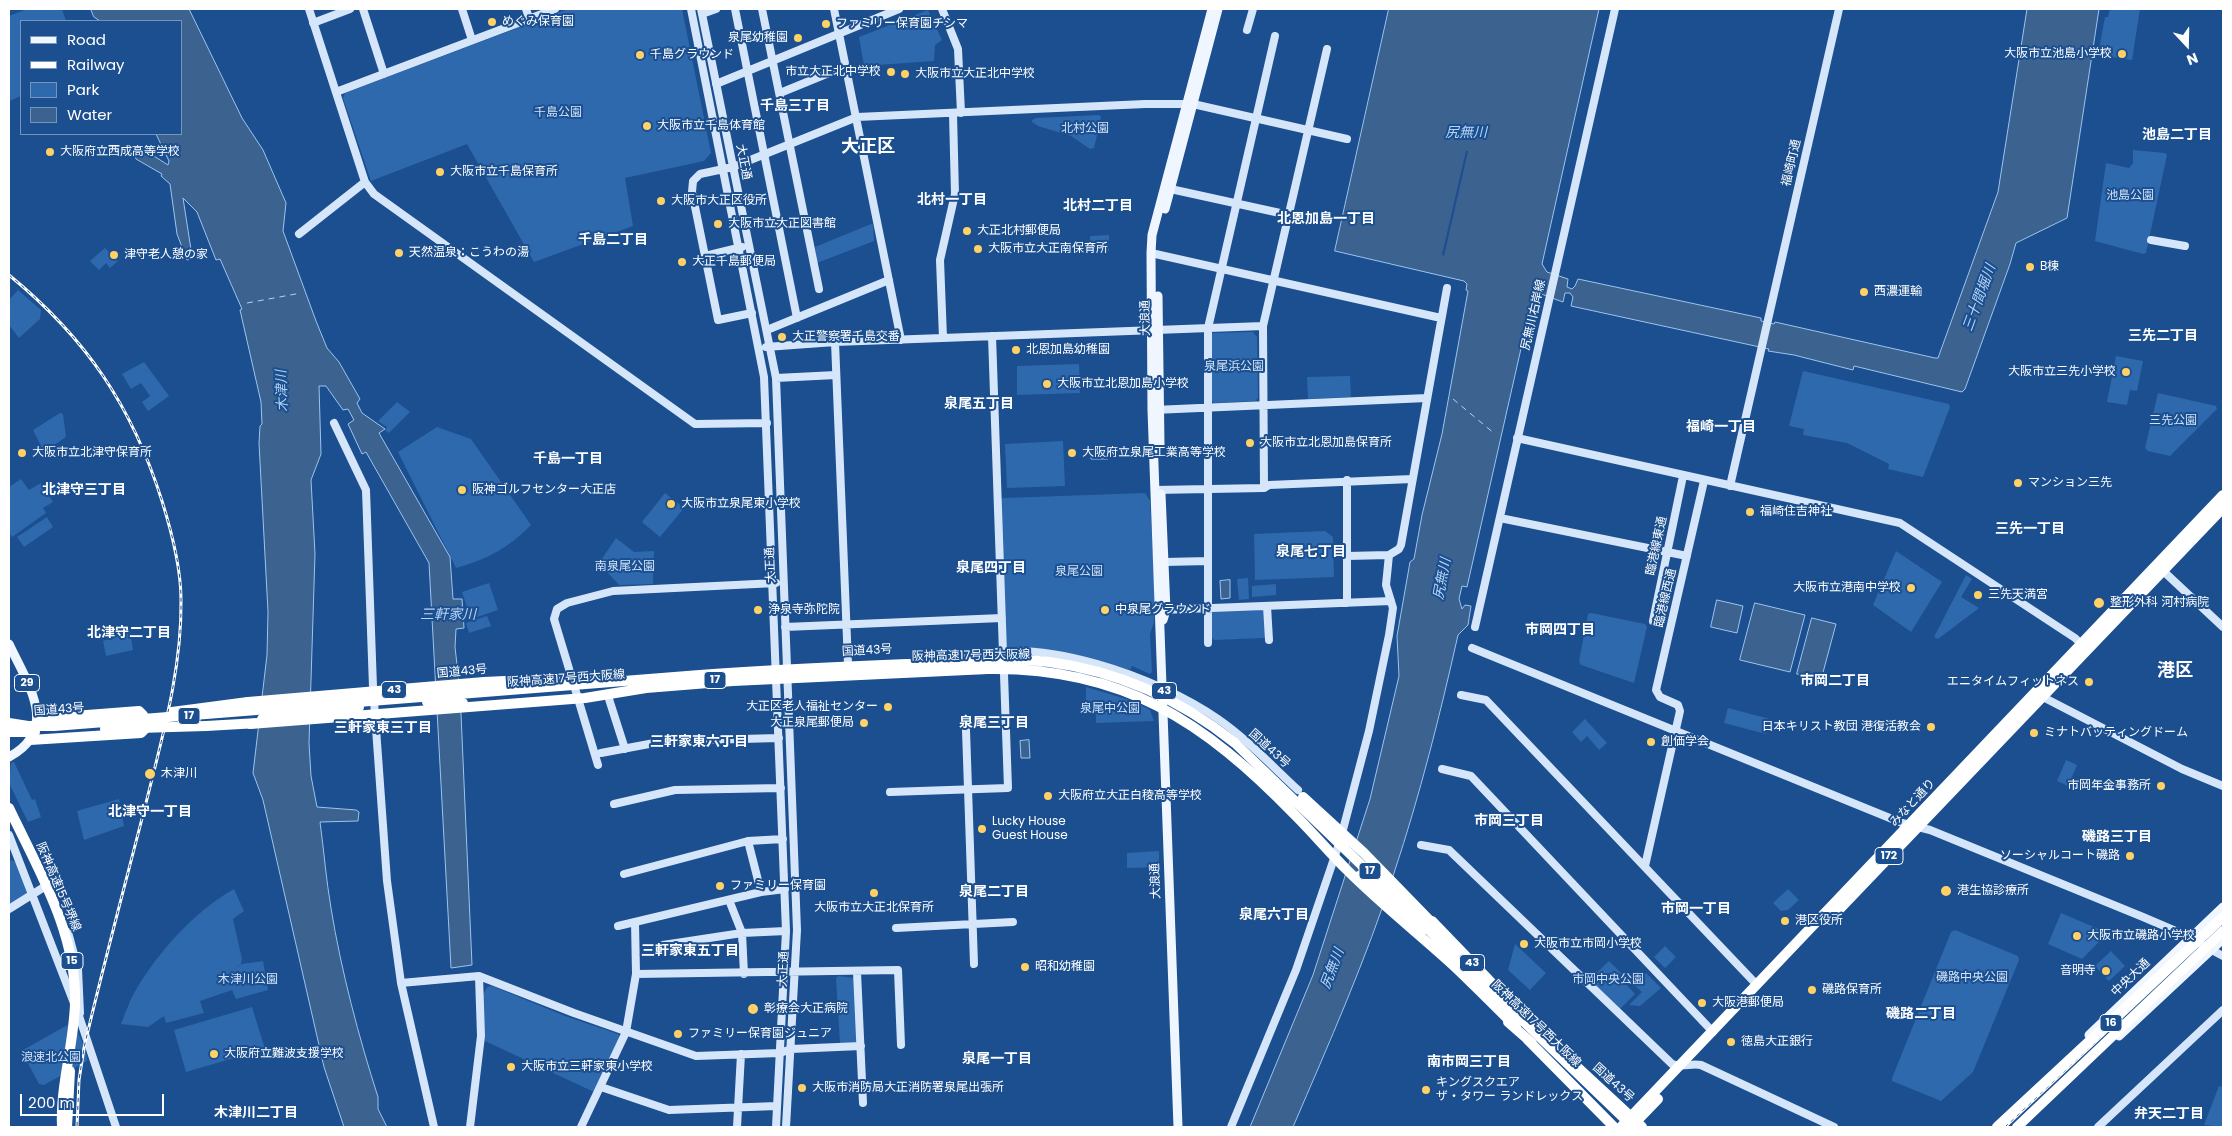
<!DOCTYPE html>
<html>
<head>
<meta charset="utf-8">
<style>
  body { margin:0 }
  #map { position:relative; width:2232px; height:1136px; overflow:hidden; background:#1b4f8f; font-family:Poppins,sans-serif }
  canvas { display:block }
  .frame { position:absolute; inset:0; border:10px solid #fff; pointer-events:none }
  .legend { position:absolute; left:20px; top:20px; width:162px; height:115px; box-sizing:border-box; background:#1b4f8f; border:1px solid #7695bc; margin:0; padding:6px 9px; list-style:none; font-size:15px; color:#fff }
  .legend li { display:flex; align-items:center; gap:10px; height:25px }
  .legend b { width:25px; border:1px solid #7695bc }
  .north { position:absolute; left:2162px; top:20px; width:50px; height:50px; -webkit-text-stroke:4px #1b4f8f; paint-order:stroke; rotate:159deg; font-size:14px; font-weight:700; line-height:20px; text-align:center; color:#fff }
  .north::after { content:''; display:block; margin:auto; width:18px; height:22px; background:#fff; clip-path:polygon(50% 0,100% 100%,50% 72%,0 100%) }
  .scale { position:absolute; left:20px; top:1094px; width:144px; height:22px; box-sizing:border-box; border:2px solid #fff; border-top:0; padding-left:6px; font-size:15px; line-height:18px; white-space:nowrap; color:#fff; -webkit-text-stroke:4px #1b4f8f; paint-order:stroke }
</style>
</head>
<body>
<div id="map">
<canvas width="2232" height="1136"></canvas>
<div class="frame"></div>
<ul class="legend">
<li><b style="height:6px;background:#f0f6ff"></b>Road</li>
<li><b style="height:6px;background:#fff"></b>Railway</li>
<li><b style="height:14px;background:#2e69ad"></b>Park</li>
<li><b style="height:14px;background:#3c6290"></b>Water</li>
</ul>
<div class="north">N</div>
<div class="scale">200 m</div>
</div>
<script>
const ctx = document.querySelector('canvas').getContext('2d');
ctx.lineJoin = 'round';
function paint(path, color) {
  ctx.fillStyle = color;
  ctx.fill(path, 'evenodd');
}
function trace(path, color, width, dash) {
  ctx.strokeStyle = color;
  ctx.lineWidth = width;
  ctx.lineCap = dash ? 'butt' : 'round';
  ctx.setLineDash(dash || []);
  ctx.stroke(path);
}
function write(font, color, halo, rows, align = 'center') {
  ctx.font = font + ' Poppins,"Noto Sans JP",sans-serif';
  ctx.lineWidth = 4;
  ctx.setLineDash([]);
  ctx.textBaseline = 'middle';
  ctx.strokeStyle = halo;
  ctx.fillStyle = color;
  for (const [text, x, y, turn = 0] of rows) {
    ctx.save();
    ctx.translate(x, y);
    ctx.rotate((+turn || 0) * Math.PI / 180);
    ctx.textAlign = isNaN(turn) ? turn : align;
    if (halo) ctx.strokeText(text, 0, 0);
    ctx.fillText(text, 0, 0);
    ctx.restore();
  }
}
const green = new Path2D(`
  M27,9H62L66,21H21V96L9,101V16Z
  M568,9H682L711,153L704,161L625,178L633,226L534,262L467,144L371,181L343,98L345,93Z
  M2110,9H2140L2132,60L2098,55L2105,17H2108Z
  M928,10L942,40L935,45L934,61L864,66L859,37Z
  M1099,115L1101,117L1094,148L1090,149L1071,136L1038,126L1032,122V120L1036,118Z
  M2133,150L2165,153L2167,155L2146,253L2143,254L2095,241L2106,163L2129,168L2133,163Z
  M871,224L873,225L874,241L817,263L815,247Z
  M1109,235V251L1090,252V236Z
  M105,248L118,261L110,268L106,263L99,270L90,261Z
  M18,290L41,310L40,319L19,338L9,325V300Z
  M1253,332L1257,337L1258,398L1255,401L1214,403L1212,401L1211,335L1213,333Z
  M2116,356L2143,361L2137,391L2130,390L2127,405L2107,402Z
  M144,362L169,396L148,411L142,402L150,396L141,383L131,389L122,374Z
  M1079,364L1080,393L1017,395V366Z
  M1803,371L1949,404L1950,407L1923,477L1888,469L1889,464L1847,443L1803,435L1804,429L1789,426Z
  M1350,376L1351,397L1308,399L1307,377Z
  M2158,393L2216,406L2217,409L2170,456L2148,451L2145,448Z
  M397,402L410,412L389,433L385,430L387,427L378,421Z
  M60,413L63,414L66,437L44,452L33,430Z
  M437,427L471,439L531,525C510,547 486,560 456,568L398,452Z
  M1063,441L1065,486L1007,488L1005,444Z
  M21,479L29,490L41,483L53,502L43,508L46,513L12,537L9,532V487Z
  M665,493L684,508L660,537L642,522Z
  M1145,493L1150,501L1155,593L1154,622L1150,634L1152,672L1150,674L1132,666L1130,670L1077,655L1006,647L1001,500L1003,498Z
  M47,517L53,527L24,547L17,537Z
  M1325,531L1333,537L1334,577L1255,580L1254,534Z
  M616,538L634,552L654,551L653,584L619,585L599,563Z
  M1896,551L1942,582L1911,632L1873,605Z
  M1966,575L1972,579L1961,597L1979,608L1938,639L1934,637Z
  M1248,578L1249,599L1239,600L1237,579Z
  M489,583L498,610L471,619L462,592Z
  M1276,584V595L1252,597V586Z
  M1264,608L1266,636L1264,638L1214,640L1212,638V611Z
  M1591,613L1645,624L1647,627L1634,683L1581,665L1579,661L1588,614Z
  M487,616L491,626L469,633L466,623Z
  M130,631L133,650L106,656L103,641Z
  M1086,687L1133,701L1150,710L1154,721L1096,723V708L1086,709Z
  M1728,708L1770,719L1766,734L1724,723Z
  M1585,719L1607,743L1599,750L1587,736L1581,742L1572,732Z
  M2066,760L2077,765L2068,786L2057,781Z
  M14,762L32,800L35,799L41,817L28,822L9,783L11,763Z
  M119,799L124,826L84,840L77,811Z
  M1159,851V867L1127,868V853Z
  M11,860L15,862L27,893L10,904L9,861Z
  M234,889L244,911L233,919L242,959L241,964L235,968L242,964L263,961L268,990L236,999L232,990L200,1001L204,1013L166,1023L164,1016L148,1027L121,1024C126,1012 130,999 137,988C160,950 195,911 234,889Z
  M1788,889L1799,900L1788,910L1781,911L1773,903Z
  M2061,913L2108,933L2082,959L2048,944Z
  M1955,930L2018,956L2019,960L1973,1072L1941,1101L1892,1081V1078L1951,932Z
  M1515,944L1546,973L1530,990L1508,970Z
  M1665,946L1676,957L1665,968L1654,957Z
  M2111,951L2125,966L2109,981L2095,966Z
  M1609,961L1628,980L1625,983L1635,994L1619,1010L1588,981Z
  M1646,973L1661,988L1640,1006L1629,1005L1642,992L1633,984Z
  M838,976L854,978L858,1041L856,1044L840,1043L836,978Z
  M492,986L565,1016L618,1034L620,1037L594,1092L485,1041L483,995L487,987Z
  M252,1007L265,1049L186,1072L174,1030Z
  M73,1022L86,1050L87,1061L44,1085L39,1084L22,1052L23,1050Z
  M2219,1086L2223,1087V1127L2204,1125Z`);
const water = new Path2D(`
  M91,9H189L242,118L263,150L286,203L283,231L316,321L327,348L339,362L360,399L357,403L362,413L385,429L379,433L450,557L453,599H462L464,628L456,629L455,647L460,691L472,965L451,968L429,563L366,452L362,454L348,424L354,420L348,409L343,410L326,386H319L321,454L311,480L315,554L309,743L311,776L317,807L356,810L359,812L358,821L320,822C324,851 326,879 331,908C341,970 359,1038 378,1097V1109L387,1127H344L324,1067L263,800L253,773L267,655L268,612L259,443L260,426L262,424L261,402L240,310L242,309L220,259L216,260L197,212L183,198L192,256L191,259L187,260L177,234L170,184L161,176L162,174L136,159L133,152L135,149H143L168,165L169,161L156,134H181V21H100L94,17Z
  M1389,9H1599L1542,264L1547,272L1568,279L1567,287L1572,289L1575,286L1578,279L1761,318V321L1774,324L1775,322L1935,358H1938L1998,192L2027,9H2099L2067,218L2016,243L2010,264L1965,389L1962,392L1854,366L1853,370L1794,355L1768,351L1769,349L1571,306L1573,297L1570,293H1565L1563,302L1541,294L1532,300L1467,587L1462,586L1459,599L1462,609L1465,605L1471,606L1468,625L1458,635C1440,715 1420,795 1394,873C1366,960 1329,1043 1293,1127H1250L1313,975L1370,799L1399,676L1397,636L1410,562L1414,559L1422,515L1442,434L1468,291L1466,290L1467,284L1464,281L1335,251Z
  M1107,449L1108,459H1091L1090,450Z
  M1230,580V598L1221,599L1220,581Z
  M1717,600L1743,606L1737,633L1711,627Z
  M1755,603L1805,615L1790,672L1740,660Z
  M1812,618L1836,624L1821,680L1797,674Z
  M1029,740L1030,758H1021L1020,741Z`);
const pier = new Path2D(`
  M1466,151H1468L1444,256L1442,255Z`);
const ferry = new Path2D(`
  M247,303L301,293
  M1453,399L1495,434`);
const secondary = new Path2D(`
  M309,9L365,182L374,194L695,424L767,423
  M363,9L384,74
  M462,9L472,40
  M526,9L529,18
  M691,9L764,377L786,931L776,1127
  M701,9L776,378L797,930L786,1127
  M735,9L797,318
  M762,9L819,289
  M834,9L901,340
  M942,9L958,49L961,113
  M702,14L716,9
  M313,23L350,9
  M1247,30L1253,9
  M716,84L899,9
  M336,92L555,9
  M780,93L846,66
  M1166,188L1289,215
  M299,234L365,182
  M2151,240L2185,246
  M1151,253L1441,318
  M705,256L742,247
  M752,313L718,320L692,192L693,181L700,174L733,167L857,117L1145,104H1193L1347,139
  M767,330L889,280
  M992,336L1003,653
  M943,338L940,260L955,194L953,114
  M835,342L848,664
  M766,347L835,342L1263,326
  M776,378L836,375
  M1154,410L1427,398
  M334,423L366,490L373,687L387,881L401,983L434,1127
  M1517,438L1900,523L2075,638L2083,646
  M1347,480V603
  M1730,486L1839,9
  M1264,488L1263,326L1327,49
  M1155,490L1264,488L1269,485L1412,479
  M1500,518L1687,556
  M1347,556L1389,555
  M1165,562L1208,561
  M2160,568L2223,627
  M1267,606L1269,640
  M1161,610L1391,601
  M1653,621L1683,476
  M785,627L1002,618
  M1475,627L1615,9
  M1208,643V328L1275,36
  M1472,648L1902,823L1930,830L2143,917L2178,932L2223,956
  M966,658C1039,634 1157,677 1218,719C1247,739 1272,766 1298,790
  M1461,695L1486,700L1757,985
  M2039,695L2182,769L2223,786
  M608,696L625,749
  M966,730L974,964
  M601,753L665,741L779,738
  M598,765L554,619L557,609L567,603L613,591L776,583
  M1442,769L1471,776L1713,1032
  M890,792L1008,788L1004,674
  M614,804L675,790L781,788
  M9,835L79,1016L116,1127
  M748,841L761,892
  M1421,845L1449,850L1672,1064C1682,1068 1691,1063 1701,1065L1834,1127
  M1645,866L1680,711L1678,705L1660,697L1656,690L1704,481
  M624,874L748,841L783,839
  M729,900L742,933L744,974
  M9,909L49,884
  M618,926L761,892L785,889
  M896,928L1013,922
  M68,932L78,969L80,1013
  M663,945L742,933L786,931
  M857,972L863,1103
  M636,974L898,970L901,1045
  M401,983L479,976L574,1013L696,1056L780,1053L791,1049L861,1046
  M601,1087L669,1110L777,1106
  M470,1127L481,1036L479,976
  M581,1127L626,1032L636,974L635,922
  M737,1127L741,1054
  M1231,1127L1296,970L1340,841L1369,731L1389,635L1393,608L1386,585L1389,555L1399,549L1401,545L1447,288
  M2098,1127L2223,1010`);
const primary = new Path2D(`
  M1165,209L1218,9
  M1158,296L1160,446
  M1161,494L1166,610L1163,620
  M9,644C27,683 61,729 9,757
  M2089,1035L2223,907
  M2119,1036L2223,939
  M1178,1127L1152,410L1151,253L1152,235L1212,9`);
const highway = new Path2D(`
  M733,681L988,669
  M427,702L463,703
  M172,712L248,702
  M322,715L359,707
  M262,719L327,710
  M206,726L258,723
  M30,740L141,733L145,729L143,715L139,711L48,718L37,724
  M1359,876L1422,931
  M1832,917L2223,508
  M1432,921L1538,1031
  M1508,1022L1532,1043
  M1527,1039L1614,1127
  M1575,1065L1642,1127
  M67,1127L70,1071
  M1621,1127L2223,495
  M1631,1127L1658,1099`);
const rail = new Path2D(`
  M9,275C86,338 132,406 162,501C172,533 181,567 181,600C182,669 162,738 146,803C125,885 103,966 84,1048L79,1080L77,1127
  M2005,1127L2223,922`);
const highwayBridge = new Path2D(`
  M988,669C1122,667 1204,721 1295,815C1313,833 1329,852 1347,870C1381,904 1419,934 1454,966C1475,986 1496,1007 1516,1027
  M248,702L484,682L609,676
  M9,723L28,726H54C265,709 476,692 687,676C761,670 836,667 910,664C956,662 1003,656 1049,662C1118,671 1180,699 1235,743L1633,1127
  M250,724L585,698L646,688L733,681
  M105,729L206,726
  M9,732H35
  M1303,797L1364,853L1437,928
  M9,808C38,869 77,933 75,1003C74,1045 60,1085 62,1127
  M1997,1127L2223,917
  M2017,1127L2223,931`);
const markers = [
  [492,22,5,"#ffd166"],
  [826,24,5,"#ffd166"],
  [798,38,5,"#ffd166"],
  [2122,54,5,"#ffd166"],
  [640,55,5,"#ffd166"],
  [891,72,5,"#ffd166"],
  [905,74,5,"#ffd166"],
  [647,126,5,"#ffd166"],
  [50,152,5,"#ffd166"],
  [440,172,5,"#ffd166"],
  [661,201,5,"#ffd166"],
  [718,224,5,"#ffd166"],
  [967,231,5,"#ffd166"],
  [978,249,5,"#ffd166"],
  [399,253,5,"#ffd166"],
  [114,255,5,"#ffd166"],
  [682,262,5,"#ffd166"],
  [2030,267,5,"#ffd166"],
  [1864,292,5,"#ffd166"],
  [782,337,5,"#ffd166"],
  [1016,350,5,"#ffd166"],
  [2126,372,5,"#ffd166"],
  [1047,384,5,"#ffd166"],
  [1250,443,5,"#ffd166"],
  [22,453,5,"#ffd166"],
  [1072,453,5,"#ffd166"],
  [2018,483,5,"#ffd166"],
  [462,490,5,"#ffd166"],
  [671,504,5,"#ffd166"],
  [1750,512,5,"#ffd166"],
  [1911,588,5,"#ffd166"],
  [1978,595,5,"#ffd166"],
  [2099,603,6,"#ffd166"],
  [758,610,5,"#ffd166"],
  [1105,610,5,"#ffd166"],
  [2089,682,5,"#ffd166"],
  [888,707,5,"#ffd166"],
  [864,723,5,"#ffd166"],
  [1931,727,5,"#ffd166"],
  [2034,733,5,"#ffd166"],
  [1651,742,5,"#ffd166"],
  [150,774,6,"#ffd166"],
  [2161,786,5,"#ffd166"],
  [1048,796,5,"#ffd166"],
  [982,829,5,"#ffd166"],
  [2130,856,5,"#ffd166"],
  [720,886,5,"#ffd166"],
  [1946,891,6,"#ffd166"],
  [874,893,5,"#ffd166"],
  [1785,921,5,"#ffd166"],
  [2077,936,5,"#ffd166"],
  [1524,944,5,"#ffd166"],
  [1025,967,5,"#ffd166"],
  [2106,971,5,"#ffd166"],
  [1812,990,5,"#ffd166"],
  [1702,1003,5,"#ffd166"],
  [753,1009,6,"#ffd166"],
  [678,1034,5,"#ffd166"],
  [1731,1042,5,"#ffd166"],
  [214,1054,5,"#ffd166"],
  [511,1067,5,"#ffd166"],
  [802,1088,5,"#ffd166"],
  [1426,1090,5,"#ffd166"]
];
const shields = [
  [715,680,22],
  [27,683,25],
  [394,690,25],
  [1164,691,25],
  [189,716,22],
  [1889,856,28],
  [1370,871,22],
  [72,961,22],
  [1472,963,25],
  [2111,1023,22]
];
const shieldNames = [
  ["17",715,680],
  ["29",27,683],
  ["43",394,690],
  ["43",1164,691],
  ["17",189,716],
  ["172",1889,856],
  ["17",1370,871],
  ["15",72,961],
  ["43",1472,963],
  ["16",2111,1023]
];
const poiNames = [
  ["めぐみ保育園",502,22],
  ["ファミリー保育園チシマ",836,24],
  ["泉尾幼稚園",788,38,"right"],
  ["大阪市立池島小学校",2112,54,"right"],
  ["千島グラウンド",650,55],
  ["市立大正北中学校",881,72,"right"],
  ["大阪市立大正北中学校",915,74],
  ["大阪市立千島体育館",657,126],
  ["大阪府立西成高等学校",60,152],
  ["大阪市立千島保育所",450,172],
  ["大阪市大正区役所",671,201],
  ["大阪市立大正図書館",728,224],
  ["大正北村郵便局",977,231],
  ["大阪市立大正南保育所",988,249],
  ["天然温泉：こうわの湯",409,253],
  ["津守老人憩の家",124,255],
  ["大正千島郵便局",692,262],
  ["B棟",2040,267],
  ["西濃運輸",1874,292],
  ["大正警察署千島交番",792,337],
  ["北恩加島幼稚園",1026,350],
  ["大阪市立三先小学校",2116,372,"right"],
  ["大阪市立北恩加島小学校",1057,384],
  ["大阪市立北恩加島保育所",1260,443],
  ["大阪市立北津守保育所",32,453],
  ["大阪府立泉尾工業高等学校",1082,453],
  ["マンション三先",2028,483],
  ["阪神ゴルフセンター大正店",472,490],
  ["大阪市立泉尾東小学校",681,504],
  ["福崎住吉神社",1760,512],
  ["大阪市立港南中学校",1901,588,"right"],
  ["三先天満宮",1988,595],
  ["整形外科 河村病院",2110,603],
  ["浄泉寺弥陀院",768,610],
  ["中泉尾グラウンド",1115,610],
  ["エニタイムフィットネス",2079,682,"right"],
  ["大正区老人福祉センター",878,707,"right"],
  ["大正泉尾郵便局",854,723,"right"],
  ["日本キリスト教団 港復活教会",1921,727,"right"],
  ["ミナトバッティングドーム",2044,733],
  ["創価学会",1661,742],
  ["木津川",161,774],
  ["市岡年金事務所",2151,786,"right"],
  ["大阪府立大正白稜高等学校",1058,796],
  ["Lucky House",992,822],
  ["Guest House",992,836],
  ["ソーシャルコート磯路",2120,856,"right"],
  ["ファミリー保育園",730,886],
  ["港生協診療所",1957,891],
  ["大阪市立大正北保育所",874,908,"center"],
  ["港区役所",1795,921],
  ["大阪市立磯路小学校",2087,936],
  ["大阪市立市岡小学校",1534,944],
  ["昭和幼稚園",1035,967],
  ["音明寺",2096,971,"right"],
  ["磯路保育所",1822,990],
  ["大阪港郵便局",1712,1003],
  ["彰療会大正病院",764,1009],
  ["ファミリー保育園ジュニア",688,1034],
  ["徳島大正銀行",1741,1042],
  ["大阪府立難波支援学校",224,1054],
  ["大阪市立三軒家東小学校",521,1067],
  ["キングスクエア",1436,1083],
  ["ザ・タワー ランドレックス",1436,1097],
  ["大阪市消防局大正消防署泉尾出張所",812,1088]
];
const parkNames = [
  ["千島公園",558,113],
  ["北村公園",1085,129],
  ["池島公園",2130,196],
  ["泉尾浜公園",1234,367],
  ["三先公園",2173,421],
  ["南泉尾公園",625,567],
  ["泉尾公園",1079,572],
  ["泉尾中公園",1110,709],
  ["磯路中央公園",1972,978],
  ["木津川公園",248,980],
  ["市岡中央公園",1608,980],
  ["浪速北公園",51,1058]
];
const streetNames = [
  ["大正通",743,162,79],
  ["福崎町通",1792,163,-77],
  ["尻無川右岸線",1534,315,-77],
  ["大浪通",1146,318,-91],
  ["臨港線東通",1657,546,-78],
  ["大正通",771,565,-92],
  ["臨港線西通",1666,598,-77],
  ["国道43号",867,651,-3],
  ["阪神高速17号西大阪線",971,656,-1],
  ["国道43号",462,672,-5],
  ["阪神高速17号西大阪線",566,679,-4],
  ["国道43号",59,710,-4],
  ["国道43号",1269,749,42],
  ["みなと通り",1913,803,-47],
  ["大浪通",1156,881,-92],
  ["阪神高速15号堺線",58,887,67],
  ["大正通",784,969,-87],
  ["中央大通",2131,978,-44],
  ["阪神高速17号西大阪線",1536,1024,44],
  ["国道43号",1613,1083,42]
];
const neighbourhoodNames = [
  ["千島三丁目",795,106],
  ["池島二丁目",2177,135],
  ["北村一丁目",952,200],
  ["北村二丁目",1098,206],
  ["北恩加島一丁目",1326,219],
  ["千島二丁目",613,240],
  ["三先二丁目",2163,336],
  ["泉尾五丁目",979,404],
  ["福崎一丁目",1721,427],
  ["千島一丁目",568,459],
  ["北津守三丁目",84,490],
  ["三先一丁目",2030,529],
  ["泉尾七丁目",1311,552],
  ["泉尾四丁目",991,568],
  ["市岡四丁目",1560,630],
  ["北津守二丁目",129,633],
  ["市岡二丁目",1835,681],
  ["泉尾三丁目",994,723],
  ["三軒家東三丁目",383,728],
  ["三軒家東六丁目",699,742],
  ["北津守一丁目",150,812],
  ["市岡三丁目",1509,821],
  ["磯路三丁目",2117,837],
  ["泉尾二丁目",994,892],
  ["市岡一丁目",1696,909],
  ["泉尾六丁目",1274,915],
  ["三軒家東五丁目",690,951],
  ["磯路二丁目",1921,1014],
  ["泉尾一丁目",997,1059],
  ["南市岡三丁目",1469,1062],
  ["木津川二丁目",256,1113],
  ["弁天二丁目",2169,1114]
];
const waterNames = [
  ["尻無川",1466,133],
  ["三十間堀川",1980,298,-70],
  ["木津川",283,391,-93],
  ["尻無川",1443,579,-79],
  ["三軒家川",448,615],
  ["尻無川",1333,969,-69]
];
const districtNames = [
  ["大正区",868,147],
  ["港区",2175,671]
];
paint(green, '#2e69ad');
paint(water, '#3c6290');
trace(water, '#9cc4f0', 1);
paint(pier, '#1b4f8f');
trace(ferry, '#b5d3f5', 1, [6, 5]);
trace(secondary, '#d6e6fa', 8);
trace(primary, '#f0f6ff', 9);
trace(highway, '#fff', 10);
trace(rail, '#fff', 3);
trace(rail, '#1b4f8f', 1, [4]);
trace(highwayBridge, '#fff', 10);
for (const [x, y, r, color] of markers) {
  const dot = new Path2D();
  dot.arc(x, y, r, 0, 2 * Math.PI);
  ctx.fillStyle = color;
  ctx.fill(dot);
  trace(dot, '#1b4f8f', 2);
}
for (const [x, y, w] of shields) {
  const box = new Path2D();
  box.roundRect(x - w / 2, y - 8.5, w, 17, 4);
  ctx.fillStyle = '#1b4f8f';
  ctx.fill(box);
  trace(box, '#fff', 1);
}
write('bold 11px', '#fff', null, shieldNames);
write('12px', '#fff', '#1b4f8f', poiNames, 'left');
write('12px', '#cfe3fa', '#1b4f8f', parkNames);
write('12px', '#fff', '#1b4f8f', streetNames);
write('bold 14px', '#fff', '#1b4f8f', neighbourhoodNames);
write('italic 14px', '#b5d3f5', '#1b4f8f', waterNames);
write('bold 18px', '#fff', '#1b4f8f', districtNames);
</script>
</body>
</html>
